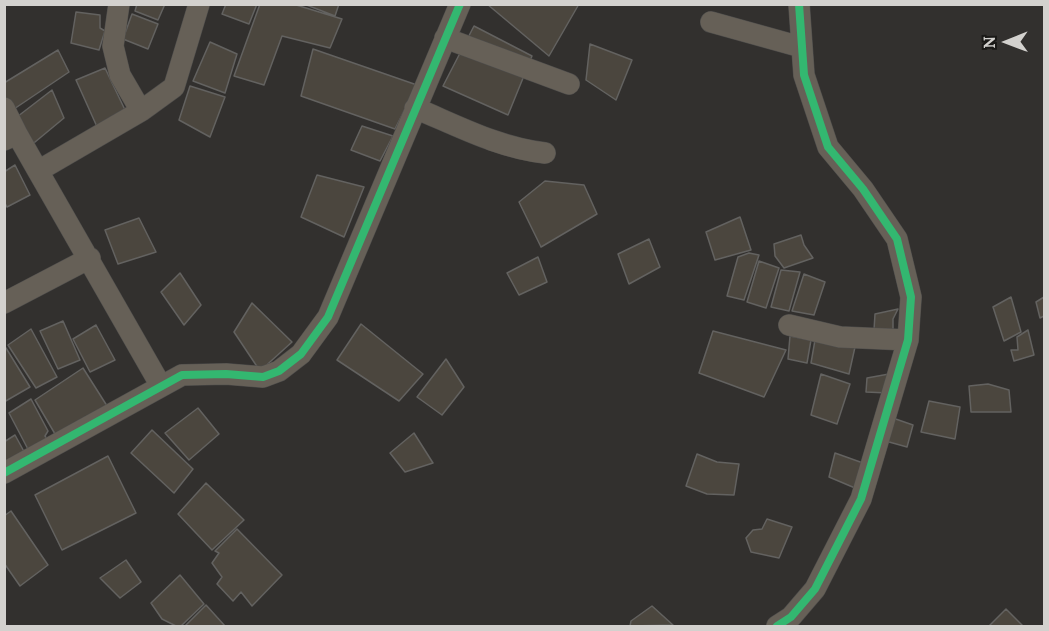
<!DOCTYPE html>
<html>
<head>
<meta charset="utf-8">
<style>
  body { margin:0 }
  #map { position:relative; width:1049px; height:631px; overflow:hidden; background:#32302e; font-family:Lora,serif }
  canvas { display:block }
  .frame { position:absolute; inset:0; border:6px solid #d3d1ce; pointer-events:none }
  .north { position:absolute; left:977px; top:12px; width:60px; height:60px; -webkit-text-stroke:4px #1a1917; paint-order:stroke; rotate:269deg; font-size:16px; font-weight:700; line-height:24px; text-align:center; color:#d3d1ce }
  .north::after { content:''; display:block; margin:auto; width:21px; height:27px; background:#d3d1ce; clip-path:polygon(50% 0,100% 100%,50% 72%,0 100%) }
</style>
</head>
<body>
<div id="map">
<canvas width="1049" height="631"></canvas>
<div class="frame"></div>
<div class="north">N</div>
</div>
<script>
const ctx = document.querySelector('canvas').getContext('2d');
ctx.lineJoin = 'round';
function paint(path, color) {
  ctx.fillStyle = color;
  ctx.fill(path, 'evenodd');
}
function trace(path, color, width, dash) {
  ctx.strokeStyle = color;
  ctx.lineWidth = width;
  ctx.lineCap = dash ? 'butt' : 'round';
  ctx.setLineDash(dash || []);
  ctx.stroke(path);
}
const building = new Path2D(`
  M137,4H165L158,20L135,11Z
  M226,4H257L249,24L222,14Z
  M260,4H293L342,19L330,48L282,36L264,85L234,76Z
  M304,4H339L335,16Z
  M487,4H579L549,56Z
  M76,12L100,15V28L105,31L99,50L71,43Z
  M132,14L158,24L148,49L123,39Z
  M474,26L532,56L508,115L443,86Z
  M210,42L237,54L225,93L193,81Z
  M590,44L632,60L616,100L586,80Z
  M313,49L417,85L395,129L301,96Z
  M58,50L69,72L11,111L4,101V83Z
  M105,68L126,112L98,129L76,80Z
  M190,86L225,97L210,137L179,120Z
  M52,90L64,118L29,147L13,120Z
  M362,126L393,136L380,161L351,150Z
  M15,165L30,195L7,207L4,202V172Z
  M317,175L364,187L344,237L301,217Z
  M545,181L584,185L597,214L541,247L519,202Z
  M740,217L751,250L715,260L706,232Z
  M139,218L156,252L118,264L105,230Z
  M801,235L804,245L813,258L784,268L775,256L774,244Z
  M649,239L660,267L629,284L618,254Z
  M749,253L759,255L744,300L727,296L738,257Z
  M538,257L547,282L519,295L507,273Z
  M759,261L779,268L766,308L747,302Z
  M781,270L800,272L789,311L771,307Z
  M180,273L201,305L184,325L161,292Z
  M804,274L825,282L814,315L792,311Z
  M1011,297L1021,332L1004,341L993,307Z
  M1044,297V316L1040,318L1036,302Z
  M252,303L292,342L260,371L234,332Z
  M898,309L893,319V333L874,330L875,314Z
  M63,321L80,360L58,369L40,331Z
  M361,324L423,374L399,401L337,360Z
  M96,325L115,360L90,372L73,339Z
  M31,329L57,377L36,388L8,345Z
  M1028,330L1034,355L1014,361L1011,350H1018L1017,337Z
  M713,331L786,350L764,397L699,373Z
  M790,336L811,340L807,363L788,359Z
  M815,340L855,347L849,374L811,363Z
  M6,348L30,387L4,402V349Z
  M446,359L464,387L442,415L417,397Z
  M83,368L109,409L58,439L35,400Z
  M821,374L850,384L837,424L811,415Z
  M889,374L888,393L866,392L867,378Z
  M988,384L1009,390L1011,412H971L969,386Z
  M31,399L48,431L45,436L50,444L31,455L9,413Z
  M929,401L960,407L955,439L921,432Z
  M198,408L219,434L189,460L165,433Z
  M887,416L913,425L907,447L882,440Z
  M152,430L193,469L174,493L131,453Z
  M414,433L433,463L405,472L390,453Z
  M15,435L27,457L4,470V442Z
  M835,453L863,463L855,488L829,477Z
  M697,454L717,462L739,464L734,495L707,494L686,486Z
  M108,456L136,513L62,550L35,495Z
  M206,483L244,520L212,550L178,514Z
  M11,511L48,565L20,586L4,563V516Z
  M767,519L792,527L779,558L751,552L746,538L753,530L762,529Z
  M237,529L282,575L252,606L241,592L233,601L217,584L222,577L212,563L219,553L215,551Z
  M126,560L141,582L120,598L100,578Z
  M180,575L204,604L181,626H176L162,619L151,603Z
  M206,605L225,626H185Z
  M652,606L673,625L630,626L631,621Z
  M1006,609L1023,626H989Z`);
const minor = new Path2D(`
  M119,4L113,46L120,75L141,111
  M711,22L801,47
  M445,38L569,84
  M4,108L17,134
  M415,108C458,126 499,148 545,153
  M4,140L17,134L38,171
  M4,303L90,258
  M789,325L840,337L908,340
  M161,386L38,171L141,111L174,87L199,4
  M4,473L182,375L226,374L263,377L279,371L301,354L328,317L460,4
  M777,626L791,617L815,589L861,499L908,340L911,297L897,239L863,189L828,147L804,75L799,4`);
const cycleway = new Path2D(`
  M4,473L182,375L226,374L263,377L279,371L301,354L328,317L460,4
  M777,626L791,617L815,589L861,499L908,340L911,297L897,239L863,189L828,147L804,75L799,4`);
paint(building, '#4b463e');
trace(building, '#636260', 1.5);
trace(minor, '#4e4d4c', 22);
trace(minor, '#666057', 21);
trace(cycleway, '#33b770', 8);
</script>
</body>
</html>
